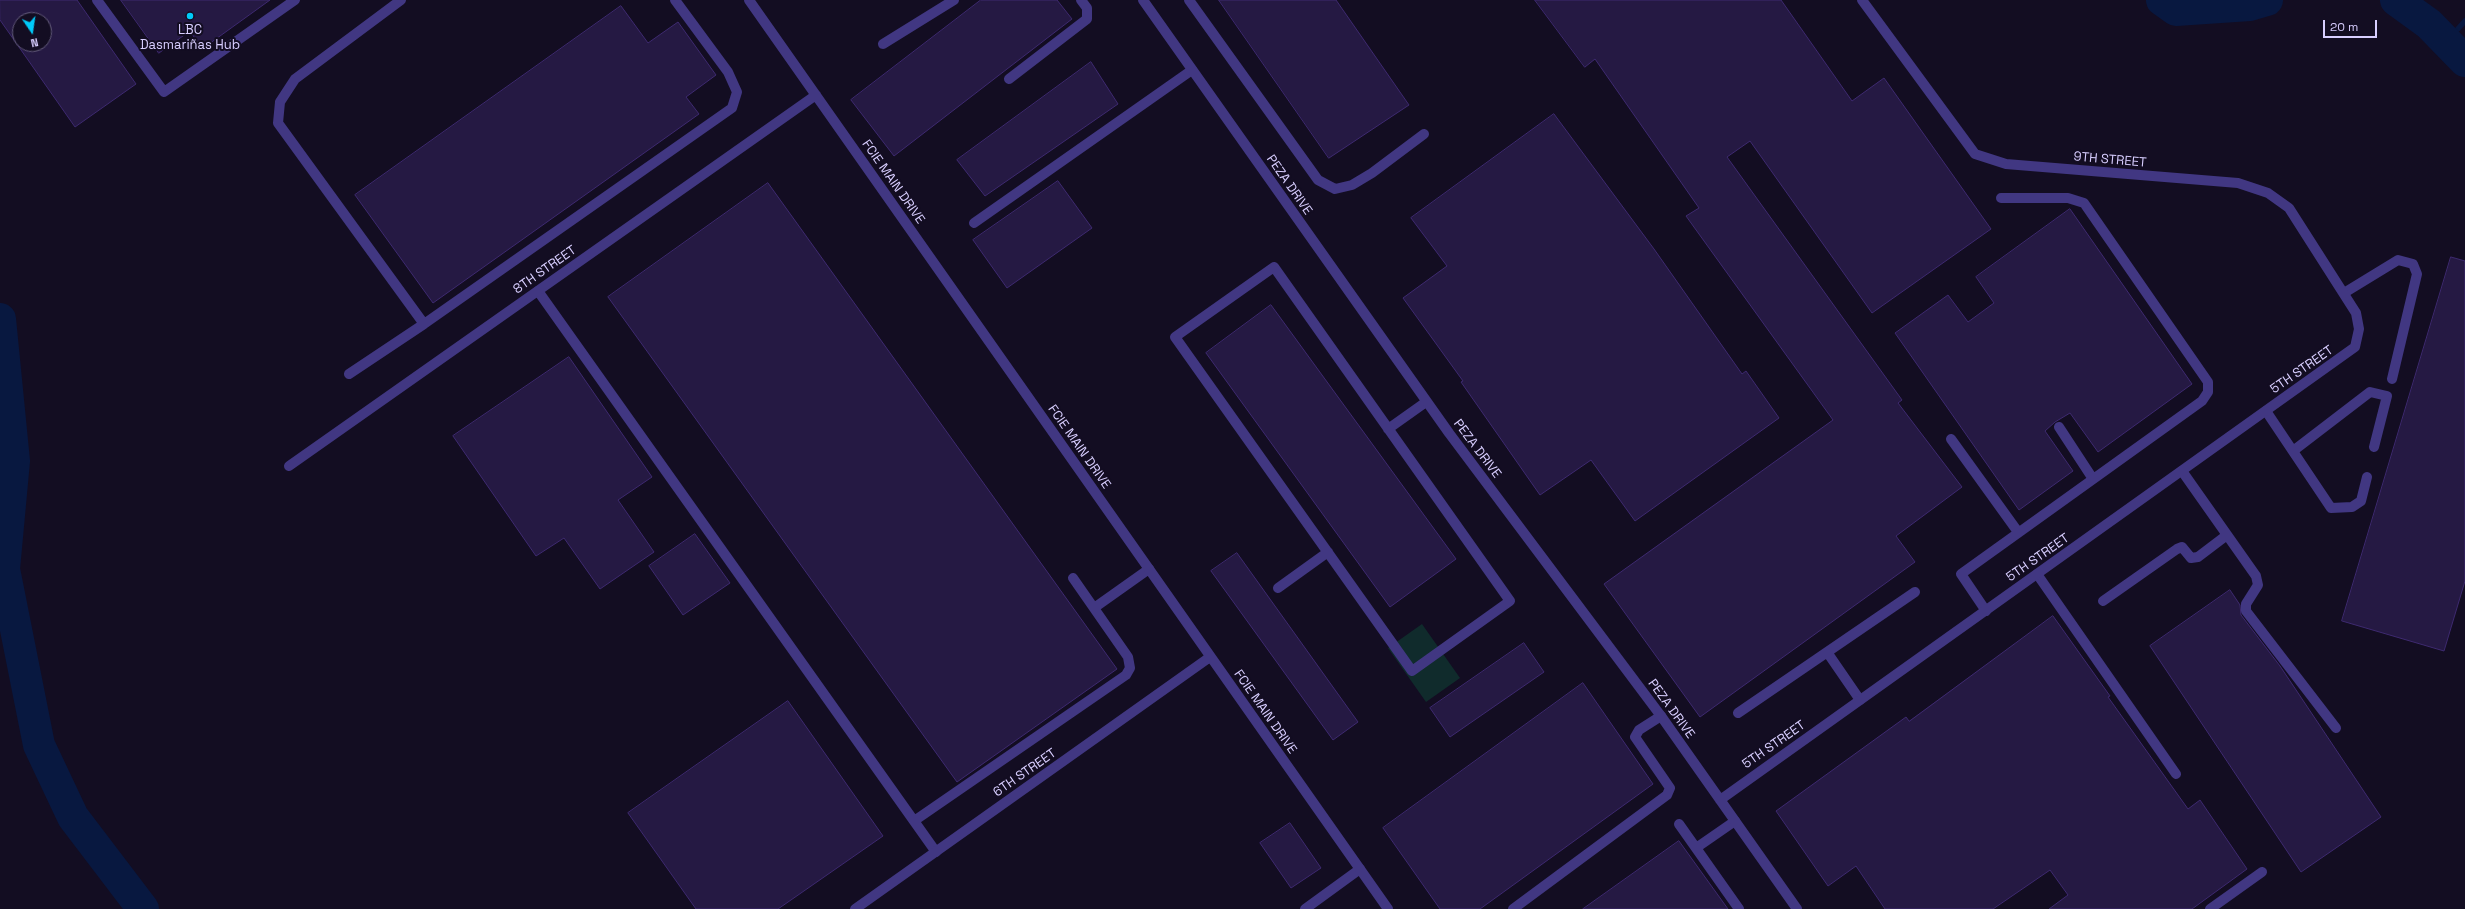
<!DOCTYPE html>
<html>
<head>
<meta charset="utf-8">
<style>
  body { margin:0 }
  #map { position:relative; width:2465px; height:909px; overflow:hidden; background:#130d22; font-family:"Space Grotesk",sans-serif }
  canvas { display:block }
  .north { position:absolute; left:12px; top:12px; width:40px; height:40px; box-sizing:border-box; background:#130d22; border:1px solid #625a7a; border-radius:50%; rotate:167deg; font-size:11px; font-weight:700; line-height:16px; text-align:center; color:#d8ceff }
  .north::after { content:''; display:block; margin:auto; width:14px; height:18px; background:#00caf9; clip-path:polygon(50% 0,100% 100%,50% 72%,0 100%) }
  .scale { position:absolute; left:2323px; top:20px; width:54px; height:18px; box-sizing:border-box; border:2px solid #d8ceff; border-top:0; padding-left:5px; font-size:12px; line-height:14px; white-space:nowrap; color:#d8ceff; -webkit-text-stroke:3px #130d22; paint-order:stroke }
</style>
</head>
<body>
<div id="map">
<canvas width="2465" height="909"></canvas>
<div class="north">N</div>
<div class="scale">20 m</div>
</div>
<script>
const ctx = document.querySelector('canvas').getContext('2d');
ctx.lineJoin = 'round';
function paint(path, color) {
  ctx.fillStyle = color;
  ctx.fill(path, 'evenodd');
}
function trace(path, color, width, dash) {
  ctx.strokeStyle = color;
  ctx.lineWidth = width;
  ctx.lineCap = dash ? 'butt' : 'round';
  ctx.setLineDash(dash || []);
  ctx.stroke(path);
}
function write(font, color, halo, rows, align = 'center') {
  ctx.font = font + ' "Space Grotesk",sans-serif';
  ctx.lineWidth = 4;
  ctx.setLineDash([]);
  ctx.textBaseline = 'middle';
  ctx.strokeStyle = halo;
  ctx.fillStyle = color;
  for (const [text, x, y, turn = 0] of rows) {
    ctx.save();
    ctx.translate(x, y);
    ctx.rotate((+turn || 0) * Math.PI / 180);
    ctx.textAlign = isNaN(turn) ? turn : align;
    if (halo) ctx.strokeText(text, 0, 0);
    ctx.fillText(text, 0, 0);
    ctx.restore();
  }
}
const green = new Path2D(`
  M1422,624L1460,678L1426,702L1388,648Z`);
const stream = new Path2D(`
  M2447,41L2465,21`);
const river = new Path2D(`
  M2162,0L2176,10L2250,5L2267,0
  M2396,0L2429,24L2465,61
  M0,319L14,461L4,569L39,745L73,817L143,909`);
const building = new Path2D(`
  M0,0H77L136,84L75,127L0,20ZM20,20H44V44H20Z
  M121,0H270L202,49L190,31L159,53Z
  M981,0H1057L1072,19L894,156L851,100Z
  M1219,0H1336L1409,105L1329,158Z
  M1535,0H1781L1852,101L1884,78L1991,229L1872,313L1750,141L1727,157L1902,400L1898,403L1962,487L1896,536L1915,562L1700,717L1604,584L1833,420L1686,216L1699,208L1595,59L1585,67Z
  M621,6L648,43L678,22L716,75L686,97L699,114L433,303L355,195Z
  M1091,62L1118,104L985,196L957,160Z
  M1554,114L1654,249L1742,374L1746,371L1779,418L1635,521L1591,460L1540,495L1461,382L1463,381L1403,298L1447,266L1411,218Z
  M1058,181L1092,228L1007,288L973,240Z
  M768,183L1117,669L957,782L608,297Z
  M2070,209L2192,384L2098,452L2070,413L2055,422L2045,431L2073,471L2019,510L1895,333L1948,295L1968,322L1994,303L1976,277Z
  M2451,257L2465,261V581L2444,651L2342,621Z
  M1271,305L1456,559L1390,607L1206,353Z
  M569,357L652,477L618,500L654,552L600,589L564,538L536,556L453,436Z
  M695,534L730,583L683,615L649,566Z
  M1237,553L1358,722L1333,740L1211,571Z
  M2230,590L2240,605L2241,615L2280,666L2381,817L2301,872L2150,646Z
  M2053,616L2110,696L2108,697L2188,809L2200,800L2247,869L2192,909H2049L2068,895L2050,870L1993,909H1885L1856,866L1828,886L1776,811L1906,717L1909,721Z
  M1524,643L1544,672L1450,737L1430,708Z
  M1583,683L1653,784L1480,909H1440L1383,828Z
  M788,701L883,836L778,909H696L628,813Z
  M1290,823L1321,868L1291,888L1260,843Z
  M1679,841L1728,909H1583Z`);
const lane = new Path2D(`
  M97,0L164,92L295,0
  M401,0L295,79L280,102L278,123L424,324
  M1189,0L1318,180L1335,189L1352,185L1372,173L1424,134
  M883,44L954,0
  M1009,79L1087,19V8L1081,0
  M974,223L1192,70
  M1274,267L1510,601L1412,671L1175,337Z
  M538,291L936,852
  M2344,293L2398,260L2413,264L2417,274L2392,379
  M349,374L424,324L732,108L737,92L728,72L675,0
  M2266,411L2331,508L2352,507L2361,501L2367,477
  M2059,427L2093,479
  M1388,429L1426,402
  M1951,439L2018,532
  M2293,451L2370,392L2387,396L2374,447
  M2182,471L2256,576L2258,585L2246,604V611L2336,728
  M2037,574L2176,774
  M1278,588L1328,552
  M2103,601L2177,549L2182,547L2191,558L2198,557L2227,535
  M1094,608L1149,569
  M1986,611L1961,574L2202,401L2208,392V382L2084,203L2068,198H2001
  M1827,652L1860,700
  M1738,713L1915,592
  M914,821L1126,675L1130,668L1128,657L1073,578
  M1679,824L1739,909
  M1696,848L1735,821
  M1305,909L1360,869
  M1513,909L1667,795L1670,788L1635,737L1639,730L1661,716
  M2210,909L2262,872`);
const street = new Path2D(`
  M749,0L1388,909
  M1143,0L1449,433L1661,716L1797,909
  M289,466L816,95
  M1720,800L2355,347L2359,329L2356,313L2289,208L2268,193L2238,183L2006,164L1975,154L1862,0
  M855,909L1210,657`);
const markers = [
  [190,16,4,"#00caf9"]
];
const poiNames = [
  ["LBC",190,30],
  ["Dasmariñas Hub",190,45]
];
const streetNames = [
  ["9TH STREET",2110,160,5],
  ["FCIE MAIN DRIVE",893,182,55],
  ["PEZA DRIVE",1289,185,55],
  ["8TH STREET",545,270,-35],
  ["5TH STREET",2302,370,-35],
  ["FCIE MAIN DRIVE",1079,447,55],
  ["PEZA DRIVE",1477,449,53],
  ["5TH STREET",2038,558,-35],
  ["PEZA DRIVE",1671,709,54],
  ["FCIE MAIN DRIVE",1265,712,55],
  ["5TH STREET",1774,745,-35],
  ["6TH STREET",1025,773,-35]
];
paint(green, '#102b2c');
trace(stream, '#081840', 5.5);
trace(river, '#081840', 32);
paint(building, '#251943');
trace(building, '#3e2a70', 1);
trace(lane, '#413782', 10);
trace(street, '#413782', 10);
for (const [x, y, r, color] of markers) {
  const dot = new Path2D();
  dot.arc(x, y, r, 0, 2 * Math.PI);
  ctx.fillStyle = color;
  ctx.fill(dot);
  trace(dot, '#130d22', 1.5);
}
write('13px', '#d8ceff', '#130d22', poiNames);
write('13px', '#d8ceff', '#130d22', streetNames);
</script>
</body>
</html>
